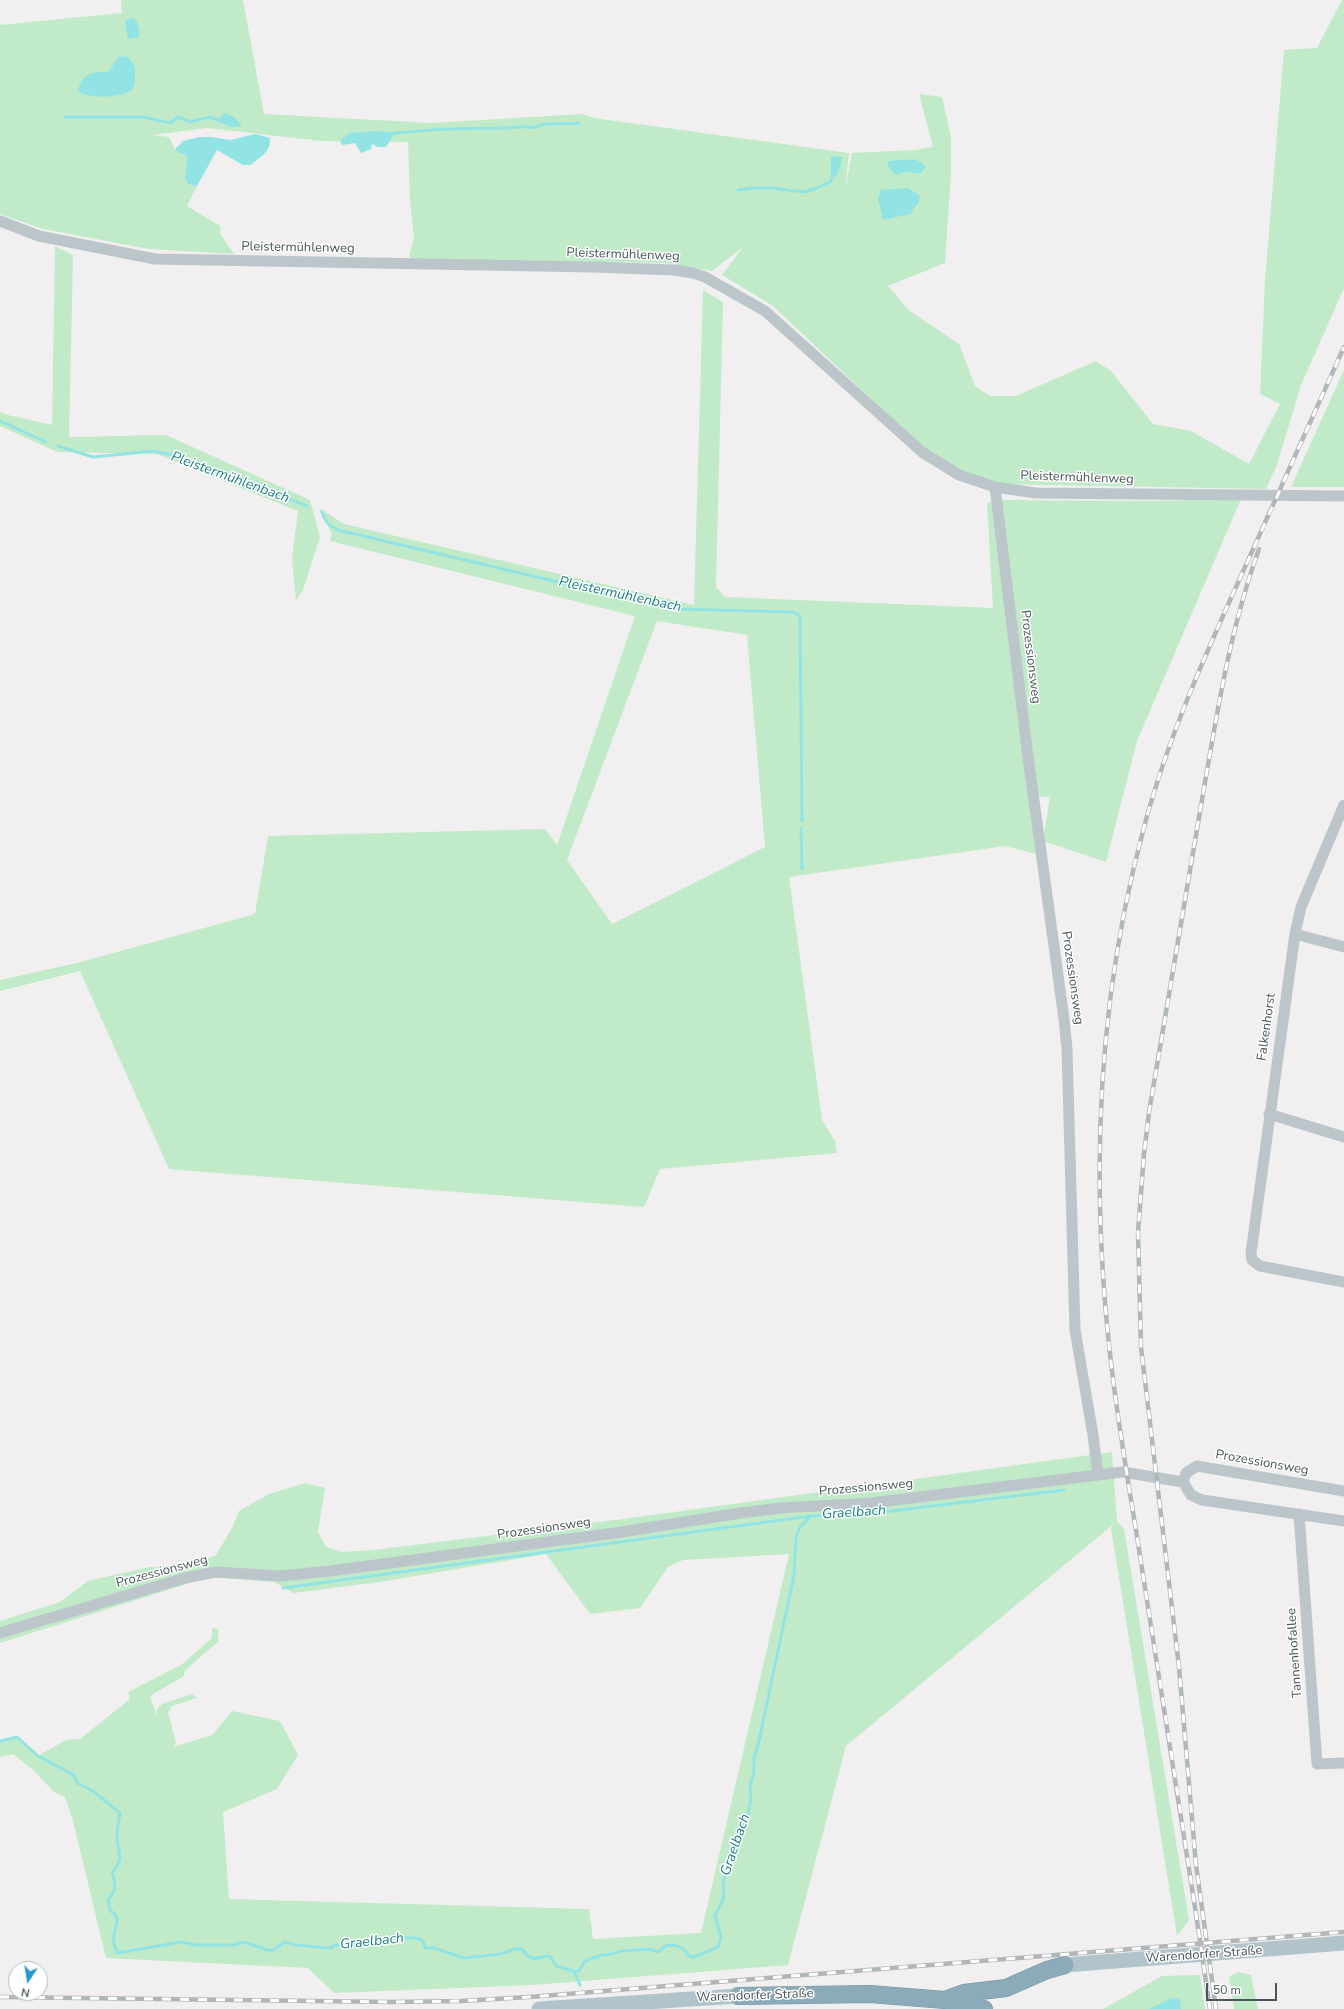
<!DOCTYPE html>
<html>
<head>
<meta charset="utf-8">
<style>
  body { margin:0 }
  #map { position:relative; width:1344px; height:2009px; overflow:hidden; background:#f1efef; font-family:"Nunito Sans",sans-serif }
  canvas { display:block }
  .north { position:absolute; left:8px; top:1961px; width:40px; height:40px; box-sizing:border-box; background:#fff; border:1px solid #b6bbbd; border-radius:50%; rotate:192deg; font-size:11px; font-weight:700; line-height:16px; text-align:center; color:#49565a }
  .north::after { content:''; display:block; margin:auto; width:14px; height:18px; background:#2a97d0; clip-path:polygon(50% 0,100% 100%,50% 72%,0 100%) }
  .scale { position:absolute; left:1206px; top:1983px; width:71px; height:18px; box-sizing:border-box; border:2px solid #49565a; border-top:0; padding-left:5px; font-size:12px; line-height:14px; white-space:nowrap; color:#49565a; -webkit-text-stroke:3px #fff; paint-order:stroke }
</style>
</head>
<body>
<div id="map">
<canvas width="1344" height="2009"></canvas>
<div class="north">N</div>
<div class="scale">50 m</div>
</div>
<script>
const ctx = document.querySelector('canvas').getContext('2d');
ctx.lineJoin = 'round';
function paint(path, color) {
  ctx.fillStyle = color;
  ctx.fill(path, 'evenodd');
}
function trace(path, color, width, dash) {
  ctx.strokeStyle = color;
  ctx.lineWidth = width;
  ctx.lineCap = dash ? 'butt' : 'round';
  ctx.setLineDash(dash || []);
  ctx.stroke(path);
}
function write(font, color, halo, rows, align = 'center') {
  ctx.font = font + ' "Nunito Sans",sans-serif';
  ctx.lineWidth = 3;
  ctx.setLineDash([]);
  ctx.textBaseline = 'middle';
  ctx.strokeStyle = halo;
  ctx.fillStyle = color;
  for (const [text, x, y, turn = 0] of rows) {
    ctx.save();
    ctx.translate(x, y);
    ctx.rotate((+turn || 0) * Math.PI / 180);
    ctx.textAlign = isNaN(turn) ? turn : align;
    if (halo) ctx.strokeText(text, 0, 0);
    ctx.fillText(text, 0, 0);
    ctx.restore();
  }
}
const green = new Path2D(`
  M121,0H243L264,114L431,123L583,114L594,118L849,153L845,190L852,153L914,150L933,147L919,94L942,97L951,137V174L945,263L888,286L910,311L959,344L975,386L990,396H1016L1096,361L1111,371L1153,424L1191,431L1249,464L1280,404L1260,394L1265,280L1284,50L1317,48L1342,0H1344V288L1301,385L1277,465L1266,489L997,484L962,474L928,453L773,306L722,275L743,247L712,271L666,263L413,259L409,256L414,238L410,200L408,142L321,141L207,128L152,135L169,137L176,151L187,156C188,168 178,186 197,186L187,206L220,226L221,235L234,254L149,249L43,229L0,214V25L122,13ZM915,159L919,174L906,172L900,161Z
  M55,246L73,255L69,437L166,435L310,500L320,537L303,590L296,601L292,558L298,511L157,454L57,452L0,426V412L8,415L52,425Z
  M703,290L723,302L716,587L725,597L993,608L987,503L994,502L1036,854L1005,846L789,877L822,1120L835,1141L837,1153L660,1169L644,1207L169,1169L80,971L0,991V980L77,963L255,914L268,836L545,829L557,845L635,616L330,541L332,534L319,508L344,524L694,605ZM657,621L747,635L765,847L612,924L567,860Z
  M1344,370V487H1291Z
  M1241,499L1137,741L1106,862L1043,841L1050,797L1038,796L999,500L1153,501Z
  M1112,1452L1117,1521L1124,1529L1189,1920L1177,1936L1111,1528L1115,1523L846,1746L788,1965L532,1985L334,1993L308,1968L106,1958L73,1821L65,1797L54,1792L33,1770L13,1754L0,1757V1741L17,1737L38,1756L66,1740L80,1739L130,1699L128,1692L181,1665L212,1638V1628L218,1629V1642L185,1670L184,1676L150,1696L157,1716V1709L162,1704L192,1694L197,1698L172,1706L168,1712L176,1743L173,1747L212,1735L232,1711L280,1721L298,1755L277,1789L223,1812L229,1899L589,1909L593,1939L701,1933L789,1554L683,1560L668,1567L640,1608L590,1614L546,1554L379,1582L294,1593L274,1582L209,1577L0,1643V1621L60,1602L88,1581L150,1567L193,1564L216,1555L232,1528L239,1511L269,1494L305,1483L325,1488L318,1532L326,1547L342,1552L374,1550L623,1519Z
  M1238,1972L1251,1975L1258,2009H1234L1229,1977Z
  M1200,1975L1205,2009H1103L1162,1976Z`);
const water = new Path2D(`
  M133,18C138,20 141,31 139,37L128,39L125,22L126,20Z
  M125,56L129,58L135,67C135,74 136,84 132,89C125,98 84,100 78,90C81,79 87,72 100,72C104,72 106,73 109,71C113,68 114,61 118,57Z
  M225,113L234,117L242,126C228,129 228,125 217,121L218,119Z
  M373,131L392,132L393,136L386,147H378L372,144L371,149L361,153L355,143L342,145L340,141L349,133Z
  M255,134L270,138C271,153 260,156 251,165H243L217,150L197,186C178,186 188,168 187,156L176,151V148L183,141L199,137H211L230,140Z
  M831,156L842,157L840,168L836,177L831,175Z
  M915,159L926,166L920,174L906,172L895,175L888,166V161Z
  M908,188L920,196L919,202L910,214L883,220L878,199L881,190Z
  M1177,1998L1180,2000L1181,2009H1149L1169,1999Z`);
const stream = new Path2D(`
  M65,117H144L170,123L178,117L190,122L210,117L220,121
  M389,134C427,129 468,128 506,128C516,128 524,125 534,128C545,121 565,125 579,123
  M738,190L753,188H773L803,192L815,189L830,182L834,173
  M0,421L46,442
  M58,446L93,457L153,451L177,456L307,506
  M322,512C326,524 330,527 342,531L651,604L678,609L793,612L800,616L802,821
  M801,828L802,869
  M283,1588L811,1516L867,1514L1064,1490
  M0,1741L17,1737L38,1756L74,1775L77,1783L93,1791L120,1813C119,1820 116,1833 117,1838C118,1854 125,1858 112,1872C115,1884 118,1889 108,1899L110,1910L116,1916L117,1922L113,1940L117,1953L181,1942L196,1945H234L244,1942L267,1950H274L285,1942L295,1945L331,1948L335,1945H361L371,1942L379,1944L387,1943L393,1938H417L423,1941L425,1948H434L464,1958L501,1954L515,1949H522C533,1964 535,1957 550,1956L556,1966L573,1971H579L585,1961L601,1955L612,1954L621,1951L650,1949L658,1952L667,1945C677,1945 683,1947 689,1956L694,1957L718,1947L721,1937L715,1916L724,1897L723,1881L732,1861L734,1849L739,1836L740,1830L743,1823L747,1819L751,1798L750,1785L754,1773V1758L759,1741L794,1575L796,1537L800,1527L811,1516
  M574,1971L580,1985`);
const minor = new Path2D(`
  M0,221L39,236L155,259L593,267L674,270L693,273L705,277L765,311L922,452L959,475L995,487L1036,493L1344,496
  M995,487L1028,757L1064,1019L1067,1049L1075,1330L1093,1435L1098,1475
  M1344,805L1301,907L1295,934L1251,1253L1252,1260L1260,1266L1344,1282
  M1295,934L1344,947
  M1269,1114L1344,1137
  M1344,1491L1197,1466L1186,1473L1183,1482L1191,1495L1202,1500L1344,1521
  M1299,1514L1317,1764L1344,1763
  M0,1633L185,1578L216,1572L280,1576L330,1571L622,1532L740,1513L781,1508L871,1503L1098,1475L1123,1472L1183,1482`);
const major = new Path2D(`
  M1065,1965L1344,1943
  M539,2009L738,1996`);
const highway = new Path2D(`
  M738,1996L870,1994L945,2000L984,2009
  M945,2000L964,1993L1006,1988L1047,1970L1065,1965`);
const rail = new Path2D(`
  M0,1997L392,2002L461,2001L529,1997L1344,1932
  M1210,2009C1189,1864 1166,1719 1143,1575C1129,1484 1112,1393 1105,1302C1092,1144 1102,984 1143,831C1167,739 1206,653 1245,567C1279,493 1311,420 1344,347
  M1216,2009L1196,1865L1179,1667L1141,1347L1138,1232L1144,1154L1149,1112C1168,1004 1185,896 1204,788C1218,707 1231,626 1259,549`);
const streetNames = [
  ["Pleistermühlenweg",298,248,1],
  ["Pleistermühlenweg",623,255,2],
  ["Pleistermühlenweg",1077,478,2],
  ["Prozessionsweg",1030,657,83],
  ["Prozessionsweg",1072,978,82],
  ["Falkenhorst",1267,1027,-82],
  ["Prozessionsweg",1262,1463,10],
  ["Prozessionsweg",866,1488,-5],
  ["Prozessionsweg",544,1529,-8],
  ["Prozessionsweg",162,1572,-15],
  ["Tannenhofallee",1295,1653,-94],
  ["Warendorfer Straße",1204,1955,-4],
  ["Warendorfer Straße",755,1996,-2]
];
const waterNames = [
  ["Pleistermühlenbach",230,478,20],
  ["Pleistermühlenbach",620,595,12],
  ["Graelbach",854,1513,-4],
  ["Graelbach",736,1845,-71],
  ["Graelbach",372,1942,-6]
];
paint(green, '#c1ebc8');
paint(water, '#92e3e3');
trace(stream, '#92e3e3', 3);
trace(highway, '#7696a5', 18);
trace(minor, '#bcc6ca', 11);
trace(major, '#b1c4cb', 15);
trace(highway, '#8babb9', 17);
trace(rail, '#b1b6b8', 4.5);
trace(rail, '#fff', 3, [9]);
write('13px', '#49565a', '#fff', streetNames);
write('italic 14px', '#18807f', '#fff', waterNames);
</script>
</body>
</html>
